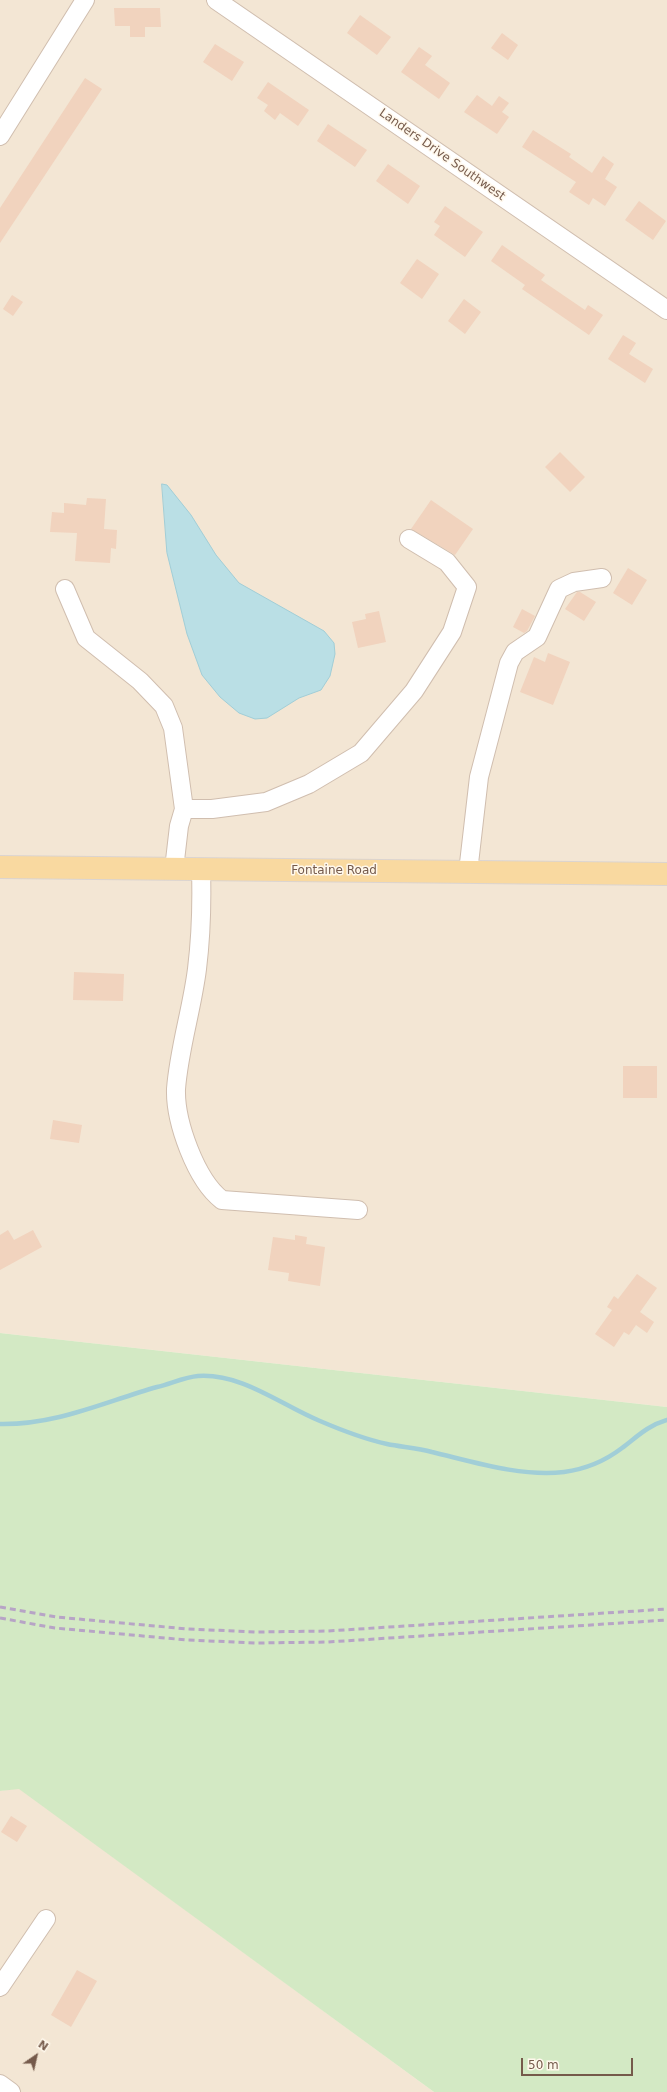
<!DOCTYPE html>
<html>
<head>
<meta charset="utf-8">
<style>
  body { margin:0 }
  #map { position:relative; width:667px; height:2092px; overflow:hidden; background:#fcf4e6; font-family:"DejaVu Sans",sans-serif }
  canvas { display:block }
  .north { position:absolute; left:16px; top:2036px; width:40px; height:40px; -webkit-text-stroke:3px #fff8ec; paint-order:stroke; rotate:34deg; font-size:11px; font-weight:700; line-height:16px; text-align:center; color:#755a4b }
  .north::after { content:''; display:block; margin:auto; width:14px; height:18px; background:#755a4b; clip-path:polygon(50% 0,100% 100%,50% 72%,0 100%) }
  .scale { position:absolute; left:521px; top:2058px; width:112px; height:18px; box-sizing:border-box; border:2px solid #755a4b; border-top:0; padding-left:5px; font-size:12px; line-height:14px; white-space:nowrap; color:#755a4b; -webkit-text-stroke:3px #fff8ec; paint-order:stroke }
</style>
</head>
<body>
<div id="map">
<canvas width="667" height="2092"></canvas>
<div class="north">N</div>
<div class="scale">50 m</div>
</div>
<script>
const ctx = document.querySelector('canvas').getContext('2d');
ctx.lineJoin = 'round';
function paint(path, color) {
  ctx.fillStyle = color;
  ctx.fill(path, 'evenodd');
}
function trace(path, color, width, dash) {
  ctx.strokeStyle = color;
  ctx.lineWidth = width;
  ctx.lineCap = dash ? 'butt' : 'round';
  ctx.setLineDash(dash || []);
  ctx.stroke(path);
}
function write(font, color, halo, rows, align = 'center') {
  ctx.font = font + ' "DejaVu Sans",sans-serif';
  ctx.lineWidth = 3;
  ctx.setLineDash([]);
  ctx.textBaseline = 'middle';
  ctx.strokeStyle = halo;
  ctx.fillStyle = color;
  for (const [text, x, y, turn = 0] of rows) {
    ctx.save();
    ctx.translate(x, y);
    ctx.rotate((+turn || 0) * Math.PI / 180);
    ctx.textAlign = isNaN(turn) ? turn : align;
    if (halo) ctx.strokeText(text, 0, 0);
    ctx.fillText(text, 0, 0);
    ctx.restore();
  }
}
const residential = new Path2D(`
  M0,0H667V1407L0,1333Z
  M19,1788L434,2092H0V1791Z`);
const green = new Path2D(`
  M0,1333L667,1407V2092H434L19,1789L0,1791Z`);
const water = new Path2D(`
  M162,484L167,485L191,515L216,555L239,583L324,631L334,643L335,654L330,676L321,690L299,698L267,718L255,719L239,713L220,697L202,675L187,634L167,553Z`);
const stream = new Path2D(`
  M0,1424C57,1425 104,1402 157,1387C170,1384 185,1377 198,1376C242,1373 281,1405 320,1421C341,1430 364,1439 387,1444C402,1447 417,1448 432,1452C474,1462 521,1477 564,1472C586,1469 605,1461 622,1448C638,1436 647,1426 667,1420`);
const building = new Path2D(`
  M114,8H160L161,27H145V37H130V26H115Z
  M360,15L391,37L377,55L347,33Z
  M502,33L518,45L508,60L491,48Z
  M215,44L244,62L232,81L203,62Z
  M419,47L432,56L425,65L450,83L439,99L401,72Z
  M85,78L102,89L0,243V208Z
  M268,82L309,110L298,126L280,113L275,120L264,111L268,105L257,98Z
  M477,95L492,106L499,96L509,103L502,112L509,117L497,134L464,112Z
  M328,124L367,150L355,167L317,141Z
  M533,130L571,154L569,157L592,173L603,156L614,164L605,179L617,187L605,206L593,198L589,205L569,192L576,182L522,147Z
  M388,164L420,186L408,204L376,181Z
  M639,201L666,221L653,240L625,220Z
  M445,206L483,232L465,257L434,235L440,226L434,222Z
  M502,245L545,275L541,280L585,310L588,305L603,315L589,335L522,289L525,285L491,261Z
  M417,259L439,274L422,299L400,283Z
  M12,295L23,302L13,316L3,309Z
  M464,299L481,312L465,334L448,321Z
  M623,335L636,343L629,354L653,369L645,383L608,359Z
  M560,452L585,477L570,492L545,467Z
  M87,498L106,499L104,529L117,530L116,549L111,548L110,563L75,561L77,533L50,532L52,512L64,513V503L86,505Z
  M431,500L473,529L455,555L411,529Z
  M628,568L647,580L632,605L613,593Z
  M577,592H580L596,602L584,621L565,609Z
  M522,609L535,616L527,631L524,633L513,627Z
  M379,611L386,642L358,648L352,622L366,619L365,614Z
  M548,653L570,662L553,705L520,692L534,657L545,662Z
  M74,972L124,974L123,1001L73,1000Z
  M623,1066H657V1098H623Z
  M53,1120L82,1125L79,1143L50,1139Z
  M8,1230L14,1240L33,1230L42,1247L0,1270V1235Z
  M295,1235L307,1237L306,1244L325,1247L320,1286L288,1281L289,1273L268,1270L273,1237L295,1240Z
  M637,1274L657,1288L640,1312L654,1322L647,1333L636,1325L629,1335L624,1332L614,1347L595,1334L612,1310L607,1307L614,1296L618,1299Z
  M11,1816L27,1826L17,1842L1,1832Z
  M77,1970L97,1981L71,2027L51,2015Z`);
const minor = new Path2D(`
  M216,0L667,310
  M0,136L85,0
  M65,589L86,638L140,681L164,706L173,728L184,809
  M174,869L179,826L184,809H212L266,802L309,784L361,753L414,691L452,632L467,587L447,562L409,539
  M201,870C202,903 201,936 197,969C192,1009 179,1049 176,1089C175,1122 196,1180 222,1200L358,1210
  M468,872L479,777L509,663L515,652L537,637L559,589L574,582L602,578
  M0,1987L46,1919
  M0,2084L11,2092`);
const major = new Path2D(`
  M0,867L667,874`);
const rail = new Path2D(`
  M0,1607L56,1617L188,1629L257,1632L328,1631L667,1609
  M0,1618L55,1628L187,1640L257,1643L328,1642L667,1620`);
const streetNames = [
  ["Landers Drive Southwest",442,155,35],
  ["Fontaine Road",334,871]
];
paint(residential, '#f3e6d4');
paint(green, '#d3e9c4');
paint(water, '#badfe5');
trace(water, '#a1ced7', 1);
trace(stream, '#a1ced7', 4.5);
paint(building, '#f1d3be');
trace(minor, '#d0beaf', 20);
trace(major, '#dbd4d0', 24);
trace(minor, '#fff', 18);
trace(major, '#f9d9a0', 22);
trace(rail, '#b7a4c6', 3, [6, 4]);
write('12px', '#755a4b', '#fff8ec', streetNames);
</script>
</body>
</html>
